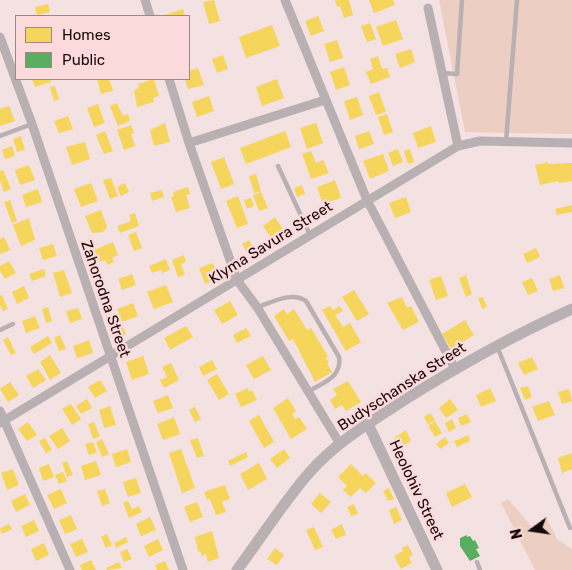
<!DOCTYPE html>
<html>
<head>
<meta charset="utf-8">
<style>
  body { margin:0 }
  #map { position:relative; width:572px; height:570px; overflow:hidden; background:#f4e1e2; font-family:Rubik,sans-serif }
  canvas { display:block }
  .legend { position:absolute; left:15px; top:15px; width:175px; height:65px; box-sizing:border-box; background:#fcd9da; border:1px solid #a08687; margin:0; padding:6px 9px; list-style:none; font-size:15px; color:#17090a }
  .legend li { display:flex; align-items:center; gap:10px; height:25px }
  .legend b { width:25px; border:1px solid #a08687 }
  .north { position:absolute; left:507px; top:505px; width:50px; height:50px; -webkit-text-stroke:4px #fcd9da; paint-order:stroke; rotate:256deg; font-size:14px; font-weight:700; line-height:20px; text-align:center; color:#17090a }
  .north::after { content:''; display:block; margin:auto; width:18px; height:22px; background:#17090a; clip-path:polygon(50% 0,100% 100%,50% 72%,0 100%) }
</style>
</head>
<body>
<div id="map">
<canvas width="572" height="570"></canvas>
<ul class="legend">
<li><b style="height:14px;background:#f6d55c"></b>Homes</li>
<li><b style="height:14px;background:#5aae61"></b>Public</li>
</ul>
<div class="north">N</div>
</div>
<script>
const ctx = document.querySelector('canvas').getContext('2d');
ctx.lineJoin = 'round';
function paint(path, color) {
  ctx.fillStyle = color;
  ctx.fill(path, 'evenodd');
}
function trace(path, color, width, dash) {
  ctx.strokeStyle = color;
  ctx.lineWidth = width;
  ctx.lineCap = dash ? 'butt' : 'round';
  ctx.setLineDash(dash || []);
  ctx.stroke(path);
}
function write(font, color, halo, rows, align = 'center') {
  ctx.font = font + ' Rubik,sans-serif';
  ctx.lineWidth = 5;
  ctx.setLineDash([]);
  ctx.textBaseline = 'middle';
  ctx.strokeStyle = halo;
  ctx.fillStyle = color;
  for (const [text, x, y, turn = 0] of rows) {
    ctx.save();
    ctx.translate(x, y);
    ctx.rotate((+turn || 0) * Math.PI / 180);
    ctx.textAlign = isNaN(turn) ? turn : align;
    if (halo) ctx.strokeText(text, 0, 0);
    ctx.fillText(text, 0, 0);
    ctx.restore();
  }
}
const green = new Path2D(`
  M439,0H572V134L465,132Z
  M508,499L532,527L547,519L557,539L572,549V570H535L501,503Z`);
const homes = new Path2D(`
  M214,0L220,21L209,24L203,2Z
  M335,0H349L353,15L344,18L340,6L337,7Z
  M369,0H393L395,5L374,13Z
  M48,4L50,12L37,15L35,7Z
  M183,9L185,16H162Z
  M318,16L324,31L311,36L305,21Z
  M396,20L403,39L383,46L376,27Z
  M370,23L376,39L367,42L361,26Z
  M272,25L280,46L246,58L239,37Z
  M337,40L343,58L330,62L324,44Z
  M411,49L415,62L400,68L395,54Z
  M223,55L228,69L217,73L212,59Z
  M378,56L382,69L387,68L390,77L371,84L366,72L373,69L370,59Z
  M344,67L350,85L336,90L330,72Z
  M198,68L204,85L188,89L185,79H189V71Z
  M32,79H50L51,82L35,87Z
  M97,79H109L113,91L101,94Z
  M154,79L159,96L153,98L154,102L137,107L134,90L139,88L138,84Z
  M277,79L284,98L262,106L256,87Z
  M55,86L59,99L54,101L50,87Z
  M379,92L386,112L376,115L369,96Z
  M209,96L214,111L197,117L192,102Z
  M357,97L363,115L350,120L344,101Z
  M117,103L123,116L128,114L130,121L118,126L110,106Z
  M98,104L105,123L94,127L87,108Z
  M9,106L15,121L0,126V109Z
  M387,114L393,132L384,135L378,117Z
  M68,116L73,129L59,133L54,121Z
  M165,123L170,142L154,146L150,130Z
  M316,123L323,143L307,149L300,128Z
  M131,125L134,133L131,134L135,146L124,150L117,130Z
  M431,126L436,142L418,148L413,133Z
  M105,131L113,151L104,154L96,135Z
  M285,131L291,147L246,164L240,148Z
  M369,131L374,144L359,149L355,136Z
  M21,136L25,150L17,152L13,139Z
  M85,142L90,159L72,165L66,147Z
  M12,146L15,156L5,159L2,150Z
  M398,149L403,162L393,166L388,153Z
  M410,149L414,162L408,164L404,151Z
  M311,151L316,163L323,160L329,173L311,179L302,154Z
  M383,154L389,171L370,179L363,161Z
  M224,157L234,184L221,189L211,162Z
  M548,162V164L572,163V181L559,183L558,181L540,185L535,165Z
  M29,165L35,180L20,185L15,170Z
  M3,170L11,189L4,192L0,180V171Z
  M256,174L261,191L254,193L249,176Z
  M111,178L118,196L110,199L103,180Z
  M335,180L341,198L323,204L317,187Z
  M91,183L98,201L81,207L74,189Z
  M125,183L129,192L121,196L117,187Z
  M302,185L305,194L297,197L294,188Z
  M188,187L190,194L186,195L190,208L176,212L171,197L174,196L173,192Z
  M38,189L42,202L26,207L22,195Z
  M162,190L164,197L152,201L150,193Z
  M261,192L268,208L259,211L253,195Z
  M238,196L248,224L237,228L226,201Z
  M406,197L411,212L395,218L389,203Z
  M251,198L254,206L247,209L244,200Z
  M10,200L17,221L12,223L4,202Z
  M572,205V212L557,215L555,209Z
  M101,210L107,227L103,232L92,233L85,216Z
  M135,213L139,226L120,233L117,226L131,221L129,215Z
  M275,217L286,234L274,242L263,226Z
  M29,218L35,240L21,246L13,225Z
  M136,232L142,248L134,251L128,235Z
  M4,237L10,250L0,254V239Z
  M249,240L255,251L248,255L242,244Z
  M113,242L118,255L112,258L114,262L107,265L105,260L99,262L94,250Z
  M53,244L57,256L43,260L39,248Z
  M536,248L540,257L527,263L523,254Z
  M184,255L186,262L181,264L185,275L178,277L172,260Z
  M166,259L170,270L162,273L161,270L152,273L149,266Z
  M9,261L16,273L5,279L0,271V266Z
  M213,263L219,279L205,284L199,268Z
  M44,269L46,276L32,281L29,274Z
  M64,270L72,293L60,297L53,273Z
  M132,274L136,285L122,290L118,279Z
  M466,275L472,294L466,297L459,278Z
  M560,275L564,288L553,291L549,279Z
  M441,276L448,296L436,300L429,280Z
  M532,278L538,291L528,295L522,282Z
  M166,285L173,302L154,309L147,292Z
  M24,286L29,298L17,304L12,292Z
  M354,290L369,314L357,321L342,297Z
  M2,295L8,309L3,311L0,305V296Z
  M402,297L407,308L411,306L419,322L403,330L387,303Z
  M483,297L487,307L482,309L478,298Z
  M230,301L238,315L222,324L214,310Z
  M133,303L138,316L122,322L117,309Z
  M330,306L333,310L340,306L343,311L335,315L343,327L350,323L361,342L346,351L322,310Z
  M48,307L52,321L46,323L42,309Z
  M78,308L82,319L70,323L66,311Z
  M284,309L287,314L294,309L307,330L311,328L328,356L326,358L329,363L327,364L332,372L315,382L293,339L289,341L274,316Z
  M35,316L40,328L26,333L22,321Z
  M465,320L474,335L451,349L442,334Z
  M122,324L126,335L118,338L114,327Z
  M186,326L193,337L170,350L164,338Z
  M246,328L251,336L237,343L233,335Z
  M60,335L66,349L59,351L54,338Z
  M48,336L52,343L34,354L30,347Z
  M8,337L16,353L11,355L3,340Z
  M89,340L93,353L77,358L73,346Z
  M50,355L61,373L50,380L40,362Z
  M143,356L149,374L132,380L126,362Z
  M263,356L271,370L254,379L246,365Z
  M532,357L538,369L524,375L518,363Z
  M212,360L217,369L203,376L199,367Z
  M171,363L179,380L164,388L160,380L167,377L162,367Z
  M38,369L46,380L33,388L26,376Z
  M217,374L229,394L219,400L207,380Z
  M100,380L107,391L95,398L88,387Z
  M348,381L361,402L346,411L342,405L335,409L330,400L337,395L333,389Z
  M10,382L19,395L8,402L0,389Z
  M528,386L532,397L525,400L520,388Z
  M248,388L249,392L252,390L257,400L241,407L235,394Z
  M490,388L496,401L481,407L476,395Z
  M569,389L572,401L562,404L558,392Z
  M168,395L173,408L158,413L153,401Z
  M288,398L296,411L292,414L295,419L299,417L307,429L291,439L273,408Z
  M87,399L92,408L81,414L76,406Z
  M450,399L458,410L446,418L439,408Z
  M549,401L555,415L538,421L532,407Z
  M71,404L81,419L72,425L62,409Z
  M110,406L116,425L104,428L99,410Z
  M195,407L201,419L195,422L189,410Z
  M430,413L435,420L428,424L424,417Z
  M467,414L471,422L461,426L458,418Z
  M259,415L274,442L264,448L249,421Z
  M174,417L180,434L163,440L157,424Z
  M452,419L456,428L449,432L445,423Z
  M435,421L442,433L435,437L428,426Z
  M28,422L37,435L27,441L18,429Z
  M94,422L100,436L93,439L88,424Z
  M62,428L70,441L58,449L49,436Z
  M406,430L411,441L399,448L394,438Z
  M468,435L470,441L457,447L454,441Z
  M445,437L449,443L440,449L436,444Z
  M45,438L52,450L46,453L39,441Z
  M198,438L204,456L197,458L190,440Z
  M102,439L109,454L102,457L96,442Z
  M93,442L97,453L89,455L85,444Z
  M127,449L131,462L116,467L112,454Z
  M181,449L195,488L182,493L169,453Z
  M284,449L290,458L277,468L270,459Z
  M246,452L248,457L230,466L228,461Z
  M572,453V469L562,473L558,458Z
  M67,461L73,475L67,477L62,463Z
  M96,461L101,475L85,480L81,466Z
  M259,463L267,479L248,490L240,474Z
  M49,464L54,477L43,481L39,468Z
  M351,464L363,476L366,473L376,483L366,493L360,488L351,497L343,490L347,486L338,477Z
  M13,469L19,485L7,490L1,473Z
  M63,472L67,481L59,484L55,475Z
  M136,478L141,493L128,497L123,482Z
  M465,484L472,497L452,507L446,493Z
  M225,485L230,499L222,502L226,512L216,515L210,499L207,500L204,492Z
  M389,488L394,499L388,501L383,491Z
  M61,489L67,503L54,509L47,495Z
  M105,489L110,503L102,506L97,491Z
  M320,493L331,502L321,513L311,504Z
  M25,494L30,505L16,512L11,501Z
  M128,501L132,509L139,506L142,512L129,518L123,503Z
  M197,502L203,517L190,522L184,507Z
  M354,504L358,514L351,516L347,507Z
  M396,507L402,520L394,524L389,510Z
  M71,515L77,529L65,534L59,520Z
  M150,517L156,530L141,536L136,524Z
  M34,520L39,531L26,537L21,526Z
  M9,524L12,529L2,534L0,528Z
  M342,524L346,535L336,539L331,530Z
  M314,527L323,547L315,550L306,530Z
  M212,531L219,558L208,562L206,554L202,556L200,551L198,552L195,537Z
  M107,534L112,545L106,548L101,537Z
  M126,537L128,542L116,548L114,543Z
  M82,539L88,552L76,557L70,544Z
  M158,539L163,550L149,557L144,546Z
  M44,543L49,555L36,561L31,549Z
  M408,545L413,555L409,557L412,563L401,569L394,556L403,551L402,548Z
  M275,548L284,555L277,565L267,559Z
  M127,549L132,559L124,562L120,552Z
  M91,560L96,570H82L80,565Z
  M165,561L169,570H157L155,565Z
  M119,562L122,568L107,570L106,568Z`);
const public = new Path2D(`
  M467,535V537L470,536L473,541L475,540L479,548L476,549L480,556L470,561L460,546V538Z`);
const service = new Path2D(`
  M442,73L457,74L462,0
  M0,136L32,124
  M506,142L517,0
  M278,166L310,235
  M258,307C273,302 292,291 306,301L339,357C342,378 323,382 308,392
  M0,330L13,324
  M497,346L570,528
  M477,562L480,570`);
const minor = new Path2D(`
  M145,0L150,16
  M285,0L367,200L455,369
  M428,8L458,146
  M0,37L32,124L183,570
  M169,79L189,143L237,280L257,307L340,444
  M189,143L325,100
  M0,411L70,570
  M0,423L458,146L480,141L572,143`);
const tertiary = new Path2D(`
  M368,424L437,570
  M237,570C261,538 283,503 309,473C336,442 372,421 406,399C460,365 514,335 572,309`);
const streetNames = [
  ["Klyma Savura Street",271,243,-32],
  ["Zahorodna Street",105,299,71],
  ["Budyschanska Street",402,387,-33],
  ["Heolohiv Street",416,490,65]
];
paint(green, '#eccfc2');
paint(homes, '#f6d55c');
paint(public, '#5aae61');
trace(service, '#b8b0b2', 4.5);
trace(minor, '#b8b0b2', 9);
trace(tertiary, '#b8b0b2', 11);
write('15px', '#17090a', '#fcd9da', streetNames);
</script>
</body>
</html>
